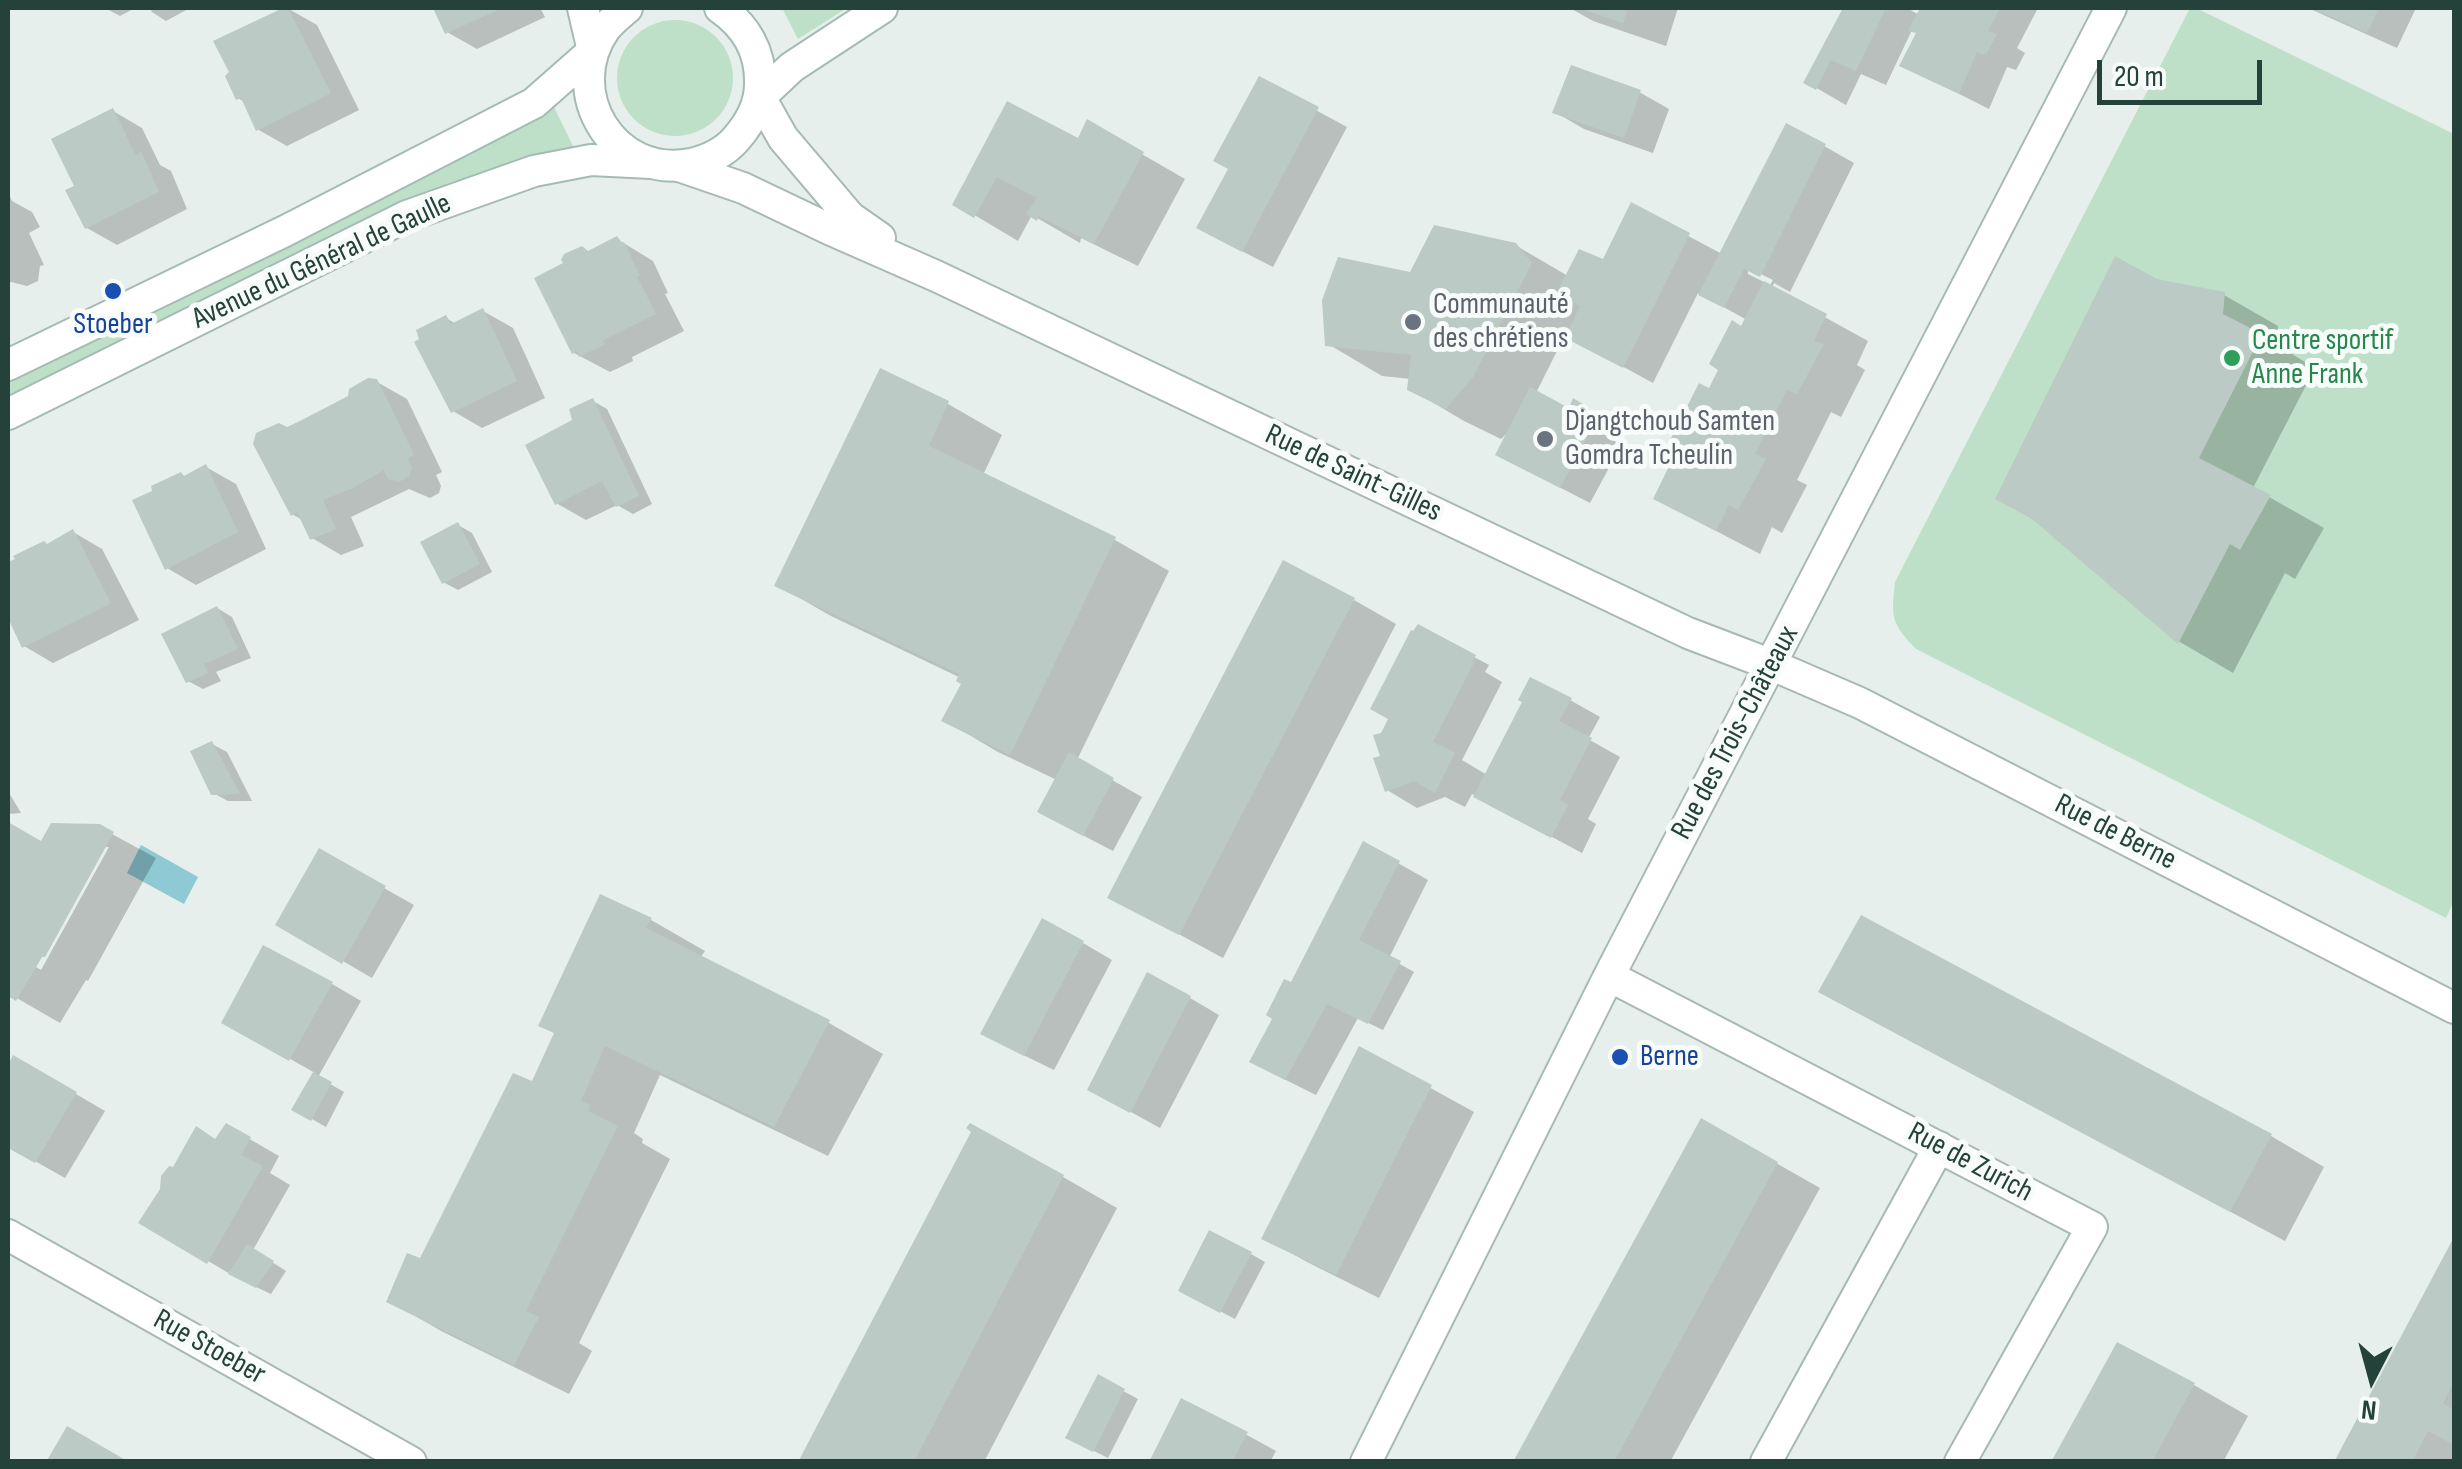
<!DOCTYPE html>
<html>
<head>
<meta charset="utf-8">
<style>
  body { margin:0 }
  #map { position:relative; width:2462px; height:1469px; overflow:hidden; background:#e6efeb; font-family:"Sofia Sans Condensed",sans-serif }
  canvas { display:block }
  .frame { position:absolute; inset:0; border:10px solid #24423a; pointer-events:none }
  .north { position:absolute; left:2322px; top:1329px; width:100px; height:100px; -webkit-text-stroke:8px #f7fbf9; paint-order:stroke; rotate:186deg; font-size:28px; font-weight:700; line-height:40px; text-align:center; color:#24423a }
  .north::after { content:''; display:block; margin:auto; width:35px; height:45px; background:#24423a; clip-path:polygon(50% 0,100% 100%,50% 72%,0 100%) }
  .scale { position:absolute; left:2097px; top:60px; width:165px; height:45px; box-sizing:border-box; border:5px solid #24423a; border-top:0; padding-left:12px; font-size:30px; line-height:35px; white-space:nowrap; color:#24423a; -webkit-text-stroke:8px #f7fbf9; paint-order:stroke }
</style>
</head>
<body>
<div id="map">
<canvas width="2462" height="1469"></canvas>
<div class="frame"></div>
<div class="north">N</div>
<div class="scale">20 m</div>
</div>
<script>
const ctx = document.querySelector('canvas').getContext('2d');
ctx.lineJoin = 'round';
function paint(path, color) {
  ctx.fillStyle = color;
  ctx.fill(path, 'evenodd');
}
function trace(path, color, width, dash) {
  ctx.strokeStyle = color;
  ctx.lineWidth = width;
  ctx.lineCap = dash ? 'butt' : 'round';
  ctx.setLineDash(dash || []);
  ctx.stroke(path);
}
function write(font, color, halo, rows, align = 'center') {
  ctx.font = font + ' "Sofia Sans Condensed",sans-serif';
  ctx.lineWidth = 10;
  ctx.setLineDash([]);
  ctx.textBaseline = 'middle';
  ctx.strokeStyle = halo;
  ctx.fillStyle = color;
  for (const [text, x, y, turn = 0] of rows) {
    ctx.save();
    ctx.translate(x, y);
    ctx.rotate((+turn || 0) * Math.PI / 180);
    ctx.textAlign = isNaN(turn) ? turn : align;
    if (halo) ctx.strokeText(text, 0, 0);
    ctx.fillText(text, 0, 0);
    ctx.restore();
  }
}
const green = new Path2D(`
  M782,8H847L798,39Z
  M2190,8H2196L2454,134V901L2446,918L1916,649C1891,623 1891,618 1895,582Z
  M617 78a58 58 0 1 1 116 0a58 58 0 1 1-116 0Z
  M553,105L574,148L449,183L8,403V381L425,173Z`);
const water = new Path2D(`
  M141,845L198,877L184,904L127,873Z`);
const shadow = new Path2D(`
  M105,8H135L120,16Z
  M150,8H188V9L166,21L152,12Z
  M287,8L317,25L359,110L287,146L257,129L246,103L238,98Z
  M436,8H540L545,17L477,49L447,32Z
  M1570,8H1678L1666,46L1593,21Z
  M1846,8H1907L1919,15L1922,8H2034L2037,10L2017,48L2025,53L2016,70L2007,67L1989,109L1902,65L1919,34L1912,30L1886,85L1861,74L1846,105L1806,82Z
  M2308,8H2416L2397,48Z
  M1260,80L1347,127L1273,267L1228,244Z
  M1639,92L1669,109L1653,153L1584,129L1555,112Z
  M1008,104L1079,141L1088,123L1185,179L1138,266L1081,238L1080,243L1032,215L1018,241L956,204Z
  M113,111L142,128L160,165L171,171L187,209L117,245L87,228L77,188Z
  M1824,146L1854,163L1790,292L1774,283L1772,288L1868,341L1857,365L1865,370L1841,417L1831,412L1797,480L1807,485L1782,533L1772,527L1760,554L1699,522L1710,391L1747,320L1698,293L1653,383L1565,335L1536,393L1570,412L1575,401L1616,426L1610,435L1623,442L1590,503L1528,471L1510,430L1501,439L1464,421L1410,389L1411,379L1382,376L1328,344L1411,275L1515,245L1568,276L1605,263L1632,206L1722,254ZM1748,268L1773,280L1770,285L1748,274Z
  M8,192L12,201L32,212L40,227L29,233L44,265L40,266L38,281L27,286L11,282L8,283Z
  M617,239L653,261L668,293L665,294L684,331L632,357L633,361L610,372L574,353L590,253Z
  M2156,281L2224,295L2278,326L2277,345L2315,368L2253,488L2324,528L2295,579L2285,573L2233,673L2180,642L2040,522Z
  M483,311L513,328L545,398L482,428L453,411L446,318L456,324Z
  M881,372L948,404L1002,435L983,475L1115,540L1169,571L1077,760L1142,797L1113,851L1069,828L1057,780L998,752L944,720L965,683L961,678L831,616L777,585Z
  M377,382L407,399L442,472L436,475L441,486L439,493L430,498L409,489L351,517L364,546L341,555L312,538L304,521L292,514L287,430Z
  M593,401L607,409L652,504L633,514L617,505L586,520L556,503L573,423Z
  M206,467L236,484L266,549L196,585L167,568L186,478Z
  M458,525L472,533L492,572L458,590L443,582Z
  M73,532L102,549L139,620L53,663L24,646L8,612V565Z
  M1354,600L1396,624L1223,958L1110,897Z
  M217,608L232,617L251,658L216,672L221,681L203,689L188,681Z
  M1419,627L1489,665L1485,672L1502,682L1462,760L1487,775L1570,700L1600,717L1588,739L1620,757L1588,819L1596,824L1582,853L1472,794L1465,807L1445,797L1417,808L1387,790L1383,735Z
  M212,744L227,752L252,801H228L213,793Z
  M8,791L21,813L8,814Z
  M8,825L42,844L99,827L156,858L88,981L86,980L60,1023L8,993ZM103,847H109L41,970L36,967Z
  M1364,844L1428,880L1389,958L1414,972L1383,1030L1358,1018L1316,1095L1282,1078L1275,1018Z
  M320,852L414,905L372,978L279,924Z
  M602,897L651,920L705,951L700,958L829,1023L883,1054L828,1156L660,1075L634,1133L643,1139L642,1143L670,1159L579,1343L592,1351L569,1394L443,1332L389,1301L422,1261L533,1084L556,1035Z
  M1083,943L1112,960L1054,1070L1013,1050Z
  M332,984L361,1001L318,1077L344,1092L326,1127L312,1119L315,1073L225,1022Z
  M1190,998L1219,1015L1160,1128L1120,1106Z
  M1876,1022L2271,1136L2324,1167L2285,1241Z
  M1360,1049L1474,1112L1379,1298L1307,1262L1265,1238Z
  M14,1058L105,1111L65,1178L8,1146V1070Z
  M1702,1121L1820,1188L1670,1462H1515Z
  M227,1126L279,1156L270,1173L290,1185L253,1250L286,1271L271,1294L237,1278L142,1222L217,1141Z
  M975,1132L1063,1177L1117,1208L984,1462H801Z
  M2454,1243V1462H2337L2371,1397Z
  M1251,1254L1265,1262L1235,1319L1195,1298Z
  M1099,1378L1138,1399L1108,1458L1082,1445Z
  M2194,1385L2248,1416L2223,1462H2053Z
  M1247,1435L1276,1451L1270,1462H1151Z`);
const building = new Path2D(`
  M283,8H288L331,93L256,131L241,98L236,100L225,76L229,72L213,41Z
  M433,8H502L445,34Z
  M1579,8H1628L1623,23Z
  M1843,8H1886L1856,71L1831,60L1816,90L1803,83Z
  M1920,8H2000L1988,31L1997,34L1986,55L1977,52L1959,94L1899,66L1916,33L1908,31Z
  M2311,8H2379L2367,33Z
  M1571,65L1641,90L1624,138L1552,113Z
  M1259,76L1319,107L1242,252L1196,228L1228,169L1213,161Z
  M1007,101L1078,138L1087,119L1144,152L1094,244L1038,216L1037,221L1026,214L1037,198L997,177L974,218L952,205Z
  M113,108L136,156L141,151L159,192L85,229L65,190L74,186L51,139Z
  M1786,123L1826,144L1760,277L1744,269L1724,308L1698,295Z
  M1631,202L1690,233L1623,368L1565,338L1580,306L1556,294L1579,249L1603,259Z
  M1434,225L1516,243L1532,263L1473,377L1446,409L1407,390L1411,355L1325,346L1322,300L1338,257L1410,272Z
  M617,236L622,243L624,242L640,276L637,277L656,314L603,340L605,344L579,357L577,351L572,354L534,278L563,263L561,260L564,254L582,246L588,251Z
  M2115,256L2157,279L2225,292L2223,314L2262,334L2199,458L2271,495L2240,550L2230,544L2178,644L2032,519L1995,499Z
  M1764,281L1827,314L1814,341L1824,344L1797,394L1787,390L1755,454L1766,459L1738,510L1729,505L1716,531L1653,499L1674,456L1664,452L1699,383L1709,388L1718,370L1709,364L1732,320L1741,326Z
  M483,308L517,381L451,413L414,342L419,339L416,330L446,315L451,324Z
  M880,368L949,401L929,446L1116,537L1010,755L941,721L961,684L956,681L959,674L774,586Z
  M368,378L377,379L414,455L408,458L412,468L409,476L399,482L388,479L384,470L353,488L323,500L336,529L310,540L297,512L291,516L253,444L256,433L279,423L287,427L300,421L348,396L349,389Z
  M1530,387L1569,408L1573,398L1588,407L1582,416L1595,423L1560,488L1495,455Z
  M593,398L639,496L616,507L602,481L555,505L525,445L572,420L569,409Z
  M206,464L238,532L165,570L132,500L152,491L151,486L181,472L184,476Z
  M458,522L480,564L442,584L420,542Z
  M73,529L111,603L22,648L8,618V562L15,559L13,556L44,541L47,544Z
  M1283,560L1355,598L1179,935L1107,898Z
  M217,606L238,649L204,664L208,673L186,683L161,634Z
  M1418,624L1476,655L1472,662L1474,663L1433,742L1455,753L1435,793L1414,781L1385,792L1373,758L1380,756L1373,735L1381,733L1388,719L1370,709L1411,630L1413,631Z
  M1530,677L1572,698L1559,721L1592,738L1560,800L1568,805L1551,838L1473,797L1522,702L1518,700Z
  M212,741L240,794L211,795L190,751Z
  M1069,752L1114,778L1083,836L1037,812Z
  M8,822L41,841L51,823L100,824L114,832L45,957H42L16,1001L8,996Z
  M1363,841L1400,861L1359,940L1401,961L1368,1024L1327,1004L1285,1080L1249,1062L1272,1019L1266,1015L1284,979L1291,982Z
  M319,848L386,886L342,964L275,925Z
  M600,894L652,918L646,928L830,1020L774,1127L605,1046L581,1101L590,1105L588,1111L618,1126L526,1311L539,1317L514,1365L386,1302L407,1253L420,1258L513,1073L532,1081L554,1033L538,1026Z
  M1861,915L2272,1134L2230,1212L1818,992Z
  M1042,918L1084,941L1024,1056L980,1034Z
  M263,945L333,982L289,1061L221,1023Z
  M1147,972L1191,996L1130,1113L1087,1090Z
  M1359,1046L1432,1085L1336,1275L1261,1239Z
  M13,1055L77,1092L35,1163L8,1148V1065Z
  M313,1072L332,1082L311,1121L291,1110Z
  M1701,1118L1778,1162L1614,1462H1513Z
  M226,1123L251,1137L241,1155L263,1166L207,1264L138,1223L160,1189L161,1176L169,1166L173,1167L196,1126L215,1139Z
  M970,1123L1064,1175L914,1462H798L971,1132L966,1128Z
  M1209,1230L1252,1252L1220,1313L1178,1291Z
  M2454,1237V1381L2443,1404L2454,1410V1445L2428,1431L2412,1462H2334Z
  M247,1244L274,1261L256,1288L228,1274Z
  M2117,1342L2195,1383L2152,1462H2051Z
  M1098,1374L1125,1389L1093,1452L1065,1438Z
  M1181,1398L1248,1432L1232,1462H1149Z
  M67,1426L129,1462H46Z`);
const lane = new Path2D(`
  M1766,1462L1939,1147`);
const street = new Path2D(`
  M583,8L593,51
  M760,97L783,138L850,217L880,238
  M679,166L743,188L829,229L936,276L1688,633L1772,665L1860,703L2454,1008
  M1609,976L2092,1227L1960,1462
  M8,1235L411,1462
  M1366,1462L1609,976L2111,8`);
const secondary = new Path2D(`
  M627,8C620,14 611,21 605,29C561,92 613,179 691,164C708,160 724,153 736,139C750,123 760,106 760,84C761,52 746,26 720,8
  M760,97L792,67L882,8
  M8,365L285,231L534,103L593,51
  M8,414L407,216L534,171L591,160L651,163`);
const markers = [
  [113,291,10,"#1a4fb4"],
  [1413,322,10,"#6b7280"],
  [2232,358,10,"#2e9e5b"],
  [1545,439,10,"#6b7280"],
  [1620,1057,10,"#1a4fb4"]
];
const streetNames = [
  ["Avenue du Général de Gaulle",322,262,-25],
  ["Rue de Saint-Gilles",1353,474,25],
  ["Rue des Trois-Châteaux",1736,733,-62],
  ["Rue de Berne",2115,833,27],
  ["Rue de Zurich",1970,1163,28],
  ["Rue Stoeber",209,1348,29]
];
const worshipNames = [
  ["Communauté",1433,305],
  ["des chrétiens",1433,339],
  ["Djangtchoub Samten",1565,422],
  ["Gomdra Tcheulin",1565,456]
];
const transitNames = [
  ["Stoeber",113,325],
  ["Berne",1640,1057,"left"]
];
const leisureNames = [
  ["Centre sportif",2252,341],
  ["Anne Frank",2252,375]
];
paint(green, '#bfe0c8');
paint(water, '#8ec9d4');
paint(shadow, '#0003');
paint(building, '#bbcac4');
trace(lane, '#a8b8b2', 34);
trace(street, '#a8b8b2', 34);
trace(secondary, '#a4bbb3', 34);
trace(lane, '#fff', 30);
trace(street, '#fff', 30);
trace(secondary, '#fff', 30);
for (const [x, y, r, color] of markers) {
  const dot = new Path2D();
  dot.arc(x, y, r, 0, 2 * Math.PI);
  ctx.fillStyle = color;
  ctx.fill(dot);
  trace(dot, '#f7fbf9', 4);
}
write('30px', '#24423a', '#f7fbf9', streetNames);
write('30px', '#5b616d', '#f7fbf9', worshipNames, 'left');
write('30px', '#164399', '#f7fbf9', transitNames);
write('30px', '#27864d', '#f7fbf9', leisureNames, 'left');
</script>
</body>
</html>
